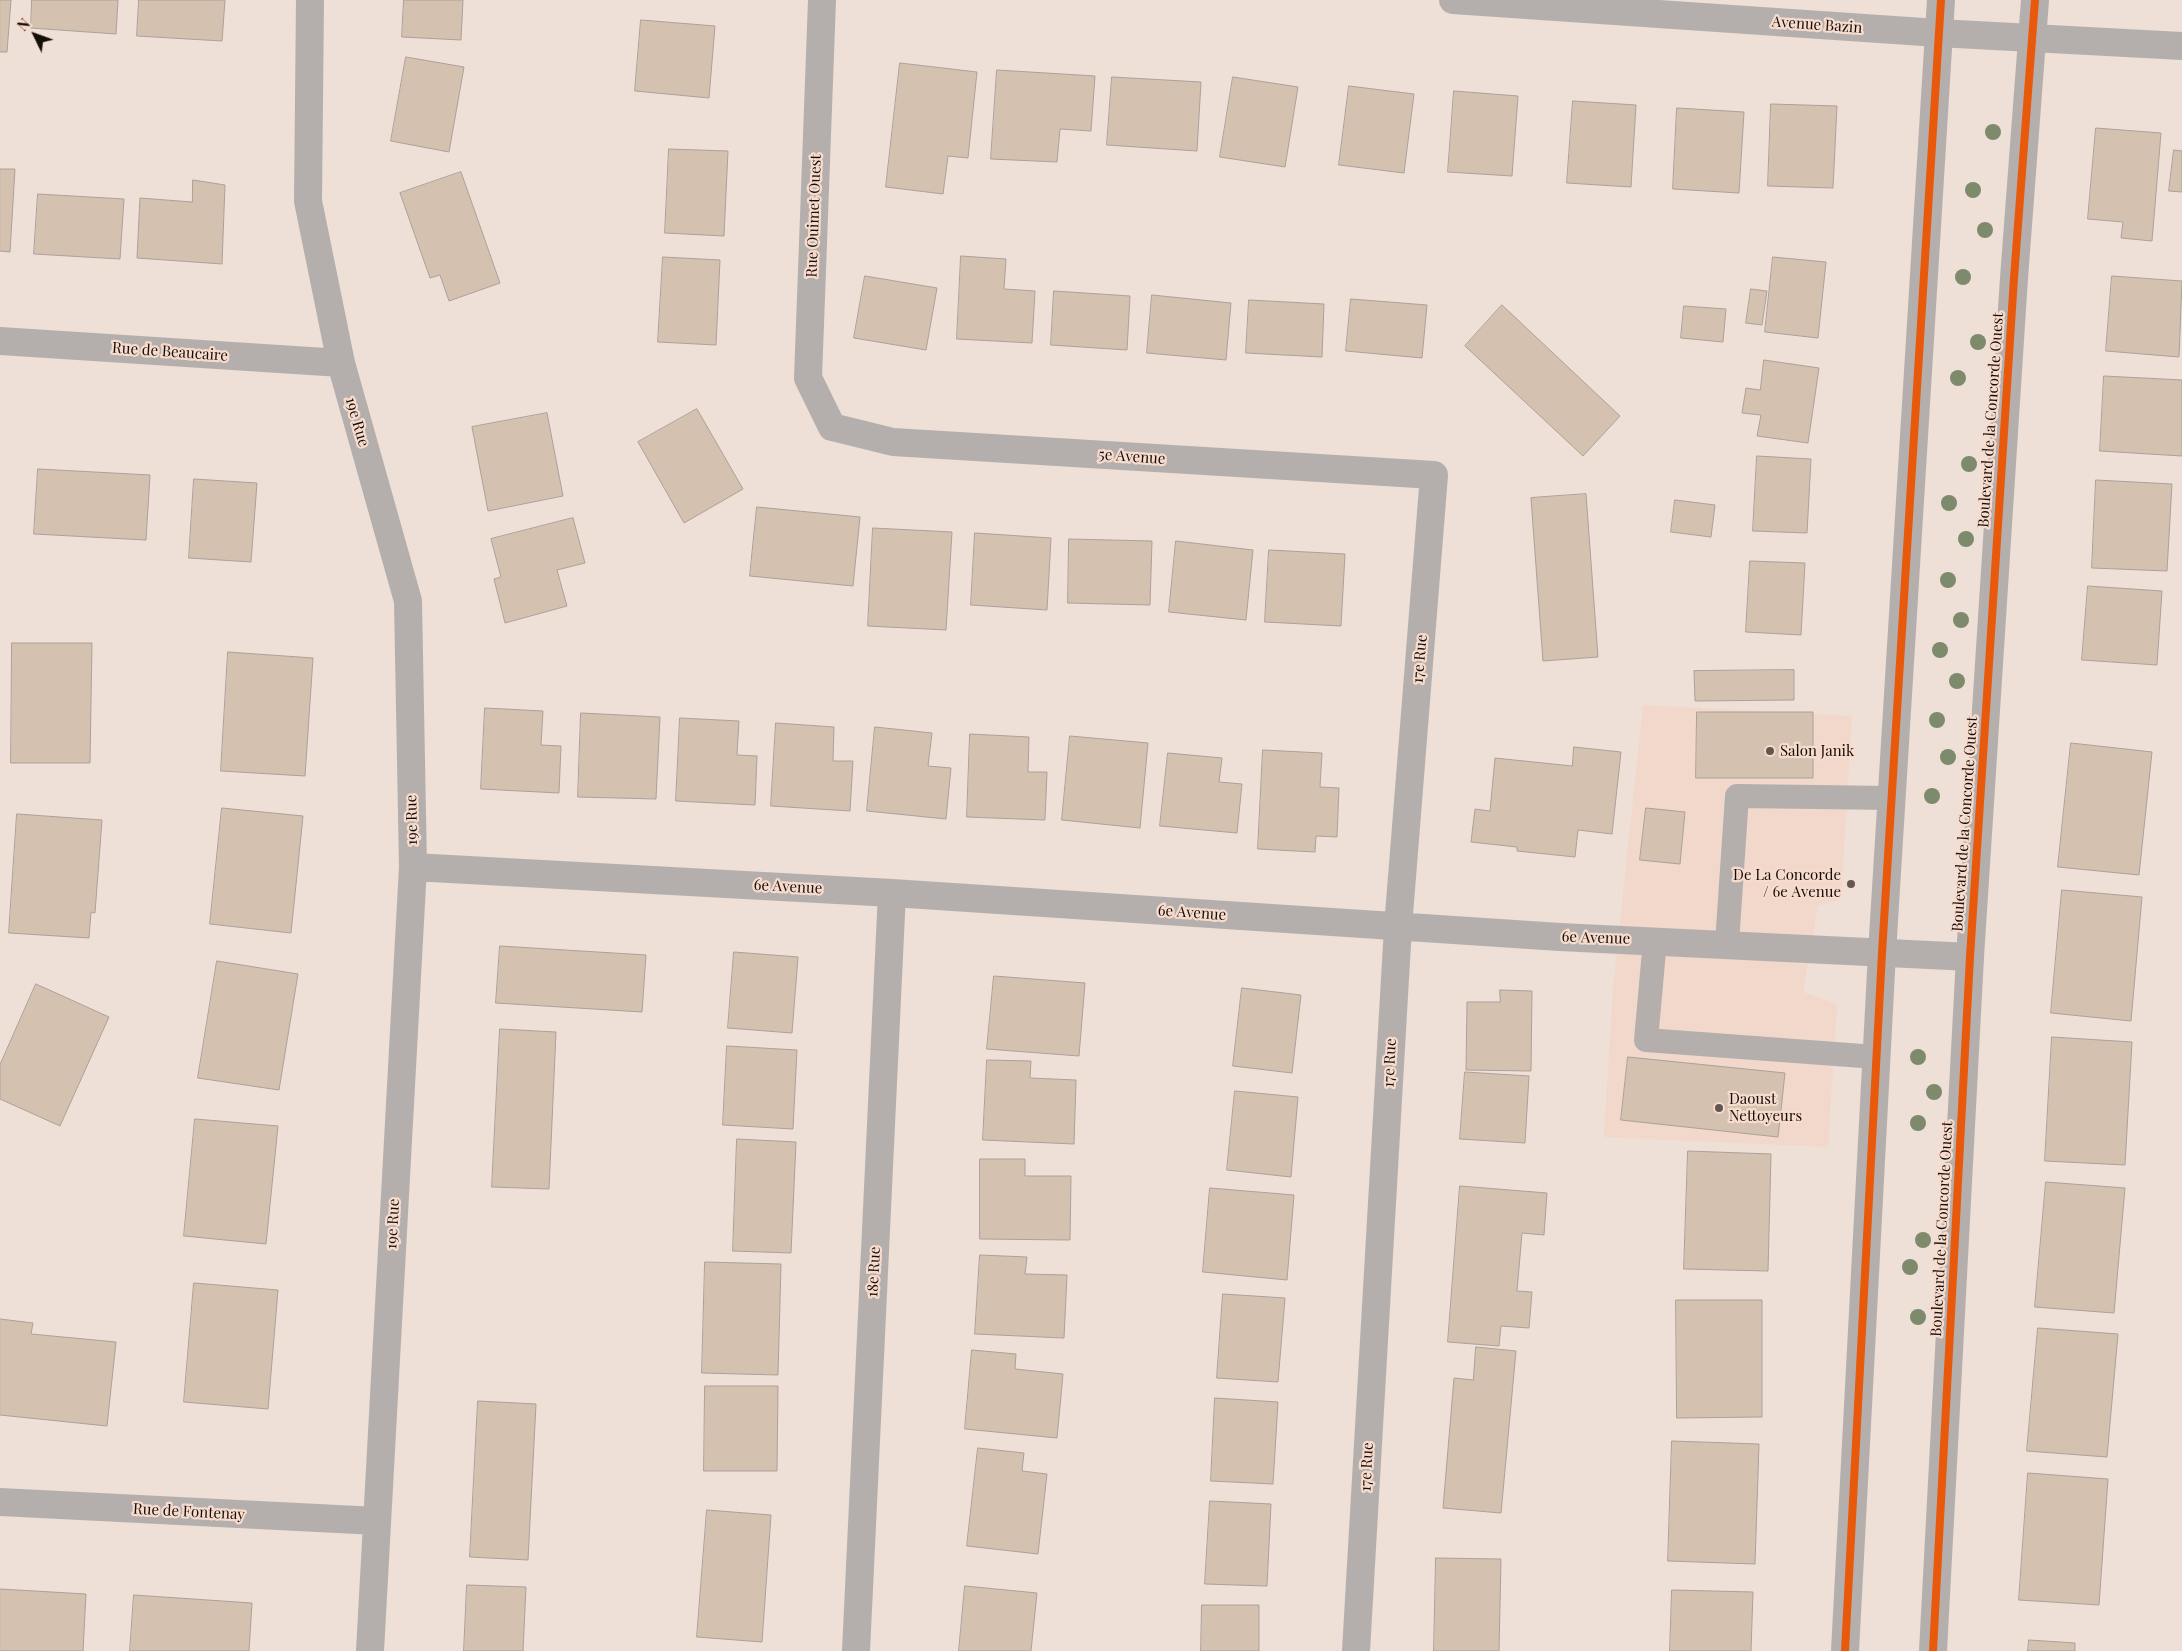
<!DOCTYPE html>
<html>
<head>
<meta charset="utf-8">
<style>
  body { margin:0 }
  #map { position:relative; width:2182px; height:1651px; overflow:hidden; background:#eedfd7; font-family:"Playfair Display",serif }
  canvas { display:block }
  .north { position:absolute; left:10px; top:10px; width:50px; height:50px; -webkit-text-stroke:4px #f7dcce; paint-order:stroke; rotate:312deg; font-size:14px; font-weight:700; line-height:20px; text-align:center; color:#150d08 }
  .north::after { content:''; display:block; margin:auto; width:18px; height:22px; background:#150d08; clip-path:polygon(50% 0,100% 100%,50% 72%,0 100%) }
</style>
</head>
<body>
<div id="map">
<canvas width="2182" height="1651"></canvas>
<div class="north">N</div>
</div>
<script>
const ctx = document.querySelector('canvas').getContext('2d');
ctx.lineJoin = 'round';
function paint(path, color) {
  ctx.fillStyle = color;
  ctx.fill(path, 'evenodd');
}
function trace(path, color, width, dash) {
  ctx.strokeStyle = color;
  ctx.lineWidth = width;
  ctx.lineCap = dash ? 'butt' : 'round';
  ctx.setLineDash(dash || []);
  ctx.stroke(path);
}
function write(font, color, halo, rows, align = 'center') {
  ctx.font = font + ' "Playfair Display",serif';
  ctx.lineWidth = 4.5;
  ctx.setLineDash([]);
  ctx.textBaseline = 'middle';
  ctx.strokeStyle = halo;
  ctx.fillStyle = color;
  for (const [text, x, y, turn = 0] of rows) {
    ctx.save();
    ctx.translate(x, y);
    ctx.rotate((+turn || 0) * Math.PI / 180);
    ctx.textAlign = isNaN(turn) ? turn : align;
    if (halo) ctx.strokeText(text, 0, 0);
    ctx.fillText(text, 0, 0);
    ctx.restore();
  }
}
const built = new Path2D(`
  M1643,705L1852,716L1841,899L1818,906L1803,992L1837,1004L1828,1147L1604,1137L1613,989Z`);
const building = new Path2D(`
  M0,0H11L7,52H0Z
  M32,0H118L116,34L31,28Z
  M139,0H225L222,41L137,36Z
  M404,0H463L461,40L402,37Z
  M641,20L715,26L709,98L635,91Z
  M406,57L464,67L449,152L391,141Z
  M900,63L977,72L968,158L948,156L943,194L886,187Z
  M997,70L1095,76L1091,131L1060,129L1057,162L991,159Z
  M1112,77L1201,82L1197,151L1107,145Z
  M1233,77L1298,87L1285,167L1220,157Z
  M1349,86L1414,94L1404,173L1339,165Z
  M1454,91L1518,96L1512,176L1448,172Z
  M1573,101L1636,105L1631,187L1567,183Z
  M1771,104L1837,106L1833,188L1768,186Z
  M1677,108L1744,112L1739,193L1673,189Z
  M2096,128L2161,133L2152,241L2121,238L2123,222L2088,219Z
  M669,149L728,151L724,236L665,233Z
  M2174,150L2182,151V192L2169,191Z
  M0,169H15L10,252L0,251Z
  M461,172L500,283L449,301L440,275L430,278L400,193Z
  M193,180L225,185L222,264L137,258L140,198L192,202Z
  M38,194L124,199L120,259L34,254Z
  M961,256L1006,259L1004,289L1035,291L1032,343L957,339Z
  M663,257L720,260L716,345L658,342Z
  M1773,257L1826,262L1818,338L1765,332Z
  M865,276L937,288L926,350L854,338Z
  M2112,276L2182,281L2179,357L2106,351Z
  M1751,289L1767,291L1762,325L1746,323Z
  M1054,291L1130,296L1127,350L1051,345Z
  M1152,295L1231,303L1226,360L1147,353Z
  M1351,299L1427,305L1422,358L1346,351Z
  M1249,300L1324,304L1322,357L1246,353Z
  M1502,305L1620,416L1583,456L1465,346Z
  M1684,306L1726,309L1723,342L1681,338Z
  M1764,360L1819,368L1808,443L1757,436L1761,415L1742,413L1746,388L1760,390Z
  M2104,376L2182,380V456L2100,451Z
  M697,409L743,489L684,523L638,442Z
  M547,413L563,496L488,511L472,427Z
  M1757,456L1811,459L1807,533L1753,531Z
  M38,469L150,475L146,540L34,534Z
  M194,479L257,483L251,562L189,558Z
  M2096,480L2172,484L2167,571L2092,568Z
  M1586,494L1598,657L1543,661L1531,498Z
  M1675,500L1715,505L1711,537L1671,532Z
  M757,507L860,517L853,586L750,576Z
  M573,518L585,563L557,570L567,606L505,623L494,579L501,577L491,539Z
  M873,528L952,532L946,630L868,626Z
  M975,533L1051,538L1047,610L971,605Z
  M1069,539L1152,541L1150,605L1068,603Z
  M1176,541L1253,550L1246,620L1169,612Z
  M1269,550L1345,554L1341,626L1265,622Z
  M1750,561L1805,563L1801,635L1746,632Z
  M2088,586L2162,591L2157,665L2082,660Z
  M12,643H92L90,763H11Z
  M228,652L313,658L305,776L221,771Z
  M1794,670V700L1695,701L1694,671Z
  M485,708L543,711L541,745L561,746L559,793L481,789Z
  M1697,712H1813V778H1696Z
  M581,713L660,717L656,799L578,797Z
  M680,718L739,721L737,755L757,756L755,805L676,801Z
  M776,723L834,727L833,761H853L850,811L771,806Z
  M875,727L932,733L928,766L951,768L946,819L867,811Z
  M970,734L1029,737L1028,772H1047L1045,820L967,817Z
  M1070,736L1148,743L1140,828L1062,820Z
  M2071,743L2152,752L2139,875L2058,867Z
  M1574,747L1621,752L1612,834L1578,830L1575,857L1517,851V847L1471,842L1475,809L1490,811L1495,758L1572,766Z
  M1263,750L1322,753L1320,787L1339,788L1337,837L1316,836L1315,852L1258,849Z
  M1168,753L1222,758L1219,782L1242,784L1237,833L1160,826Z
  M222,808L303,816L291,933L210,924Z
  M1646,808L1685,812L1680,864L1640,860Z
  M17,814L102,820L95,913L91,912L89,938L9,933Z
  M2062,890L2142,897L2131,1021L2051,1013Z
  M500,946L646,955L642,1012L496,1003Z
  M734,952L798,957L792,1033L728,1028Z
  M217,961L298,974L279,1090L198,1078Z
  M994,976L1085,983L1079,1056L987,1049Z
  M36,984L109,1017L60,1126L0,1099V1065Z
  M1242,988L1301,995L1292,1073L1233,1066Z
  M1500,990L1532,991L1531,1071L1466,1070L1467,1002H1500Z
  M500,1029L556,1032L549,1189L492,1187Z
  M2052,1037L2132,1042L2125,1165L2045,1161Z
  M727,1046L797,1050L793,1129L723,1125Z
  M1628,1057L1785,1073L1778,1137L1621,1120Z
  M987,1060L1031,1061L1030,1078L1076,1080L1074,1144L983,1140Z
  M1465,1072L1529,1076L1525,1143L1460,1139Z
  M1235,1091L1298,1097L1291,1177L1227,1170Z
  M195,1119L278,1126L266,1244L184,1236Z
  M737,1139L796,1142L791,1253L733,1251Z
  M1688,1151L1771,1154L1768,1271L1684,1269Z
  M980,1159H1025V1176H1071L1070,1240L980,1239Z
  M2046,1182L2125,1188L2114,1313L2035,1307Z
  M1460,1186L1547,1193L1544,1235L1522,1233L1517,1291L1532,1292L1529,1328L1501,1326L1499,1346L1448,1342Z
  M1210,1188L1294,1195L1287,1280L1203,1272Z
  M980,1255L1027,1257L1025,1274L1067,1275L1064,1338L975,1334Z
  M705,1262L781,1264L778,1375L702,1373Z
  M194,1283L278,1290L268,1409L184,1402Z
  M1223,1294L1285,1298L1278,1382L1217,1378Z
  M1676,1300H1762V1417L1677,1418Z
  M0,1319L33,1323L31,1334L116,1342L107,1426L0,1415Z
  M2038,1328L2118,1334L2107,1457L2027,1451Z
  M1476,1347L1516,1351L1501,1513L1443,1508L1454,1378L1473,1380Z
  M972,1350L1016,1354L1015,1369L1063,1374L1057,1438L965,1429Z
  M705,1386H778L777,1471H704Z
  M1215,1398L1278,1402L1273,1484L1211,1481Z
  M478,1401L536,1404L528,1560L470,1557Z
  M1672,1441L1759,1444L1755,1564L1668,1561Z
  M978,1448L1024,1453L1022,1471L1047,1474L1038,1554L967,1546Z
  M2028,1473L2108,1479L2099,1605L2019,1600Z
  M1210,1501L1271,1504L1267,1586L1205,1584Z
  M707,1510L771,1515L762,1642L697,1637Z
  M1436,1558L1501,1559L1499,1651H1434Z
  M467,1585L526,1587L523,1651H464Z
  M965,1586L1037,1593L1031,1651H959Z
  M0,1589L86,1594L83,1651H0Z
  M1672,1590L1753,1592L1751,1651H1670Z
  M134,1595L252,1603L249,1651H130Z
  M1202,1605H1259V1651H1201Z
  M2029,1640L2075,1643V1651H2028Z`);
const service = new Path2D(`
  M1655,940L1646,1040L1876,1057
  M1727,943L1737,796L1892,798`);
const minor = new Path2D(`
  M310,0L308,201L341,363L408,601L413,867L370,1651
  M822,0L808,378L832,427L893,442L1434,475L1398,927L1356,1651
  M1453,0L1938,33L2182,46
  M0,341L341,363
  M413,867L892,893L1560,937L1970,957
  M0,1502L377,1521
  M856,1651L892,893`);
const tertiary = new Path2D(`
  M1845,1651L1882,953L1941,0
  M1933,1651L1970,957L2014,278L2035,0`);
const cycleway = new Path2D(`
  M1845,1651L1882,953L1941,0
  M1933,1651L1970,957L2014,278L2035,0`);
const trees = [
  [1993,132],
  [1973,190],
  [1985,230],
  [1963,277],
  [1978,342],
  [1958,378],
  [1969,464],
  [1949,503],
  [1966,539],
  [1948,580],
  [1961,620],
  [1940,650],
  [1957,681],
  [1937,720],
  [1948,757],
  [1932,796],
  [1918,1057],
  [1934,1092],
  [1918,1123],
  [1923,1240],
  [1910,1267],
  [1918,1317]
];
const markers = [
  [1770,751,5,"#615650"],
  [1851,884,5,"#615650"],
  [1719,1108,5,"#615650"]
];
const streetNames = [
  ["Avenue Bazin",1817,25,4],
  ["Rue Ouimet Ouest",814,216,-88],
  ["Rue de Beaucaire",170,352,4],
  ["Boulevard de la Concorde Ouest",1991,420,-86],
  ["19e Rue",357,422,74],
  ["5e Avenue",1132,457,4],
  ["17e Rue",1420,659,-85],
  ["19e Rue",412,820,-91],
  ["Boulevard de la Concorde Ouest",1965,824,-86],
  ["6e Avenue",788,887,3],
  ["6e Avenue",1192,913,4],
  ["6e Avenue",1596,938,2],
  ["17e Rue",1390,1063,-87],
  ["19e Rue",393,1224,-87],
  ["Boulevard de la Concorde Ouest",1942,1229,-87],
  ["18e Rue",874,1272,-87],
  ["17e Rue",1367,1467,-87],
  ["Rue de Fontenay",189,1512,3]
];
const poiNames = [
  ["Salon Janik",1780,751],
  ["De La Concorde",1841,875,"right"],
  ["/ 6e Avenue",1841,892,"right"],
  ["Daoust",1729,1099],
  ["Nettoyeurs",1729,1116]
];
paint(built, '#f1d8ca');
paint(building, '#d4c1af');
trace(building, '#aba19a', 1);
trace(service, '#b4afad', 24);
trace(minor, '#b4afad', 28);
trace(tertiary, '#b4afad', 28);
trace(cycleway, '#e8590c', 8);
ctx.fillStyle = '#7d8a6b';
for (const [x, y] of trees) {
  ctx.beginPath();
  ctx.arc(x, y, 8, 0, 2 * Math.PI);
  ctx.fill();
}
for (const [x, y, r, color] of markers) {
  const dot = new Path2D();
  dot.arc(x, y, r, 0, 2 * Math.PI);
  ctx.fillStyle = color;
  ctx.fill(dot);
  trace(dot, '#f7dcce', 2);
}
write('15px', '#150d08', '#f7dcce', streetNames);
write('15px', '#150d08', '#f7dcce', poiNames, 'left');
</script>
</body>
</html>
